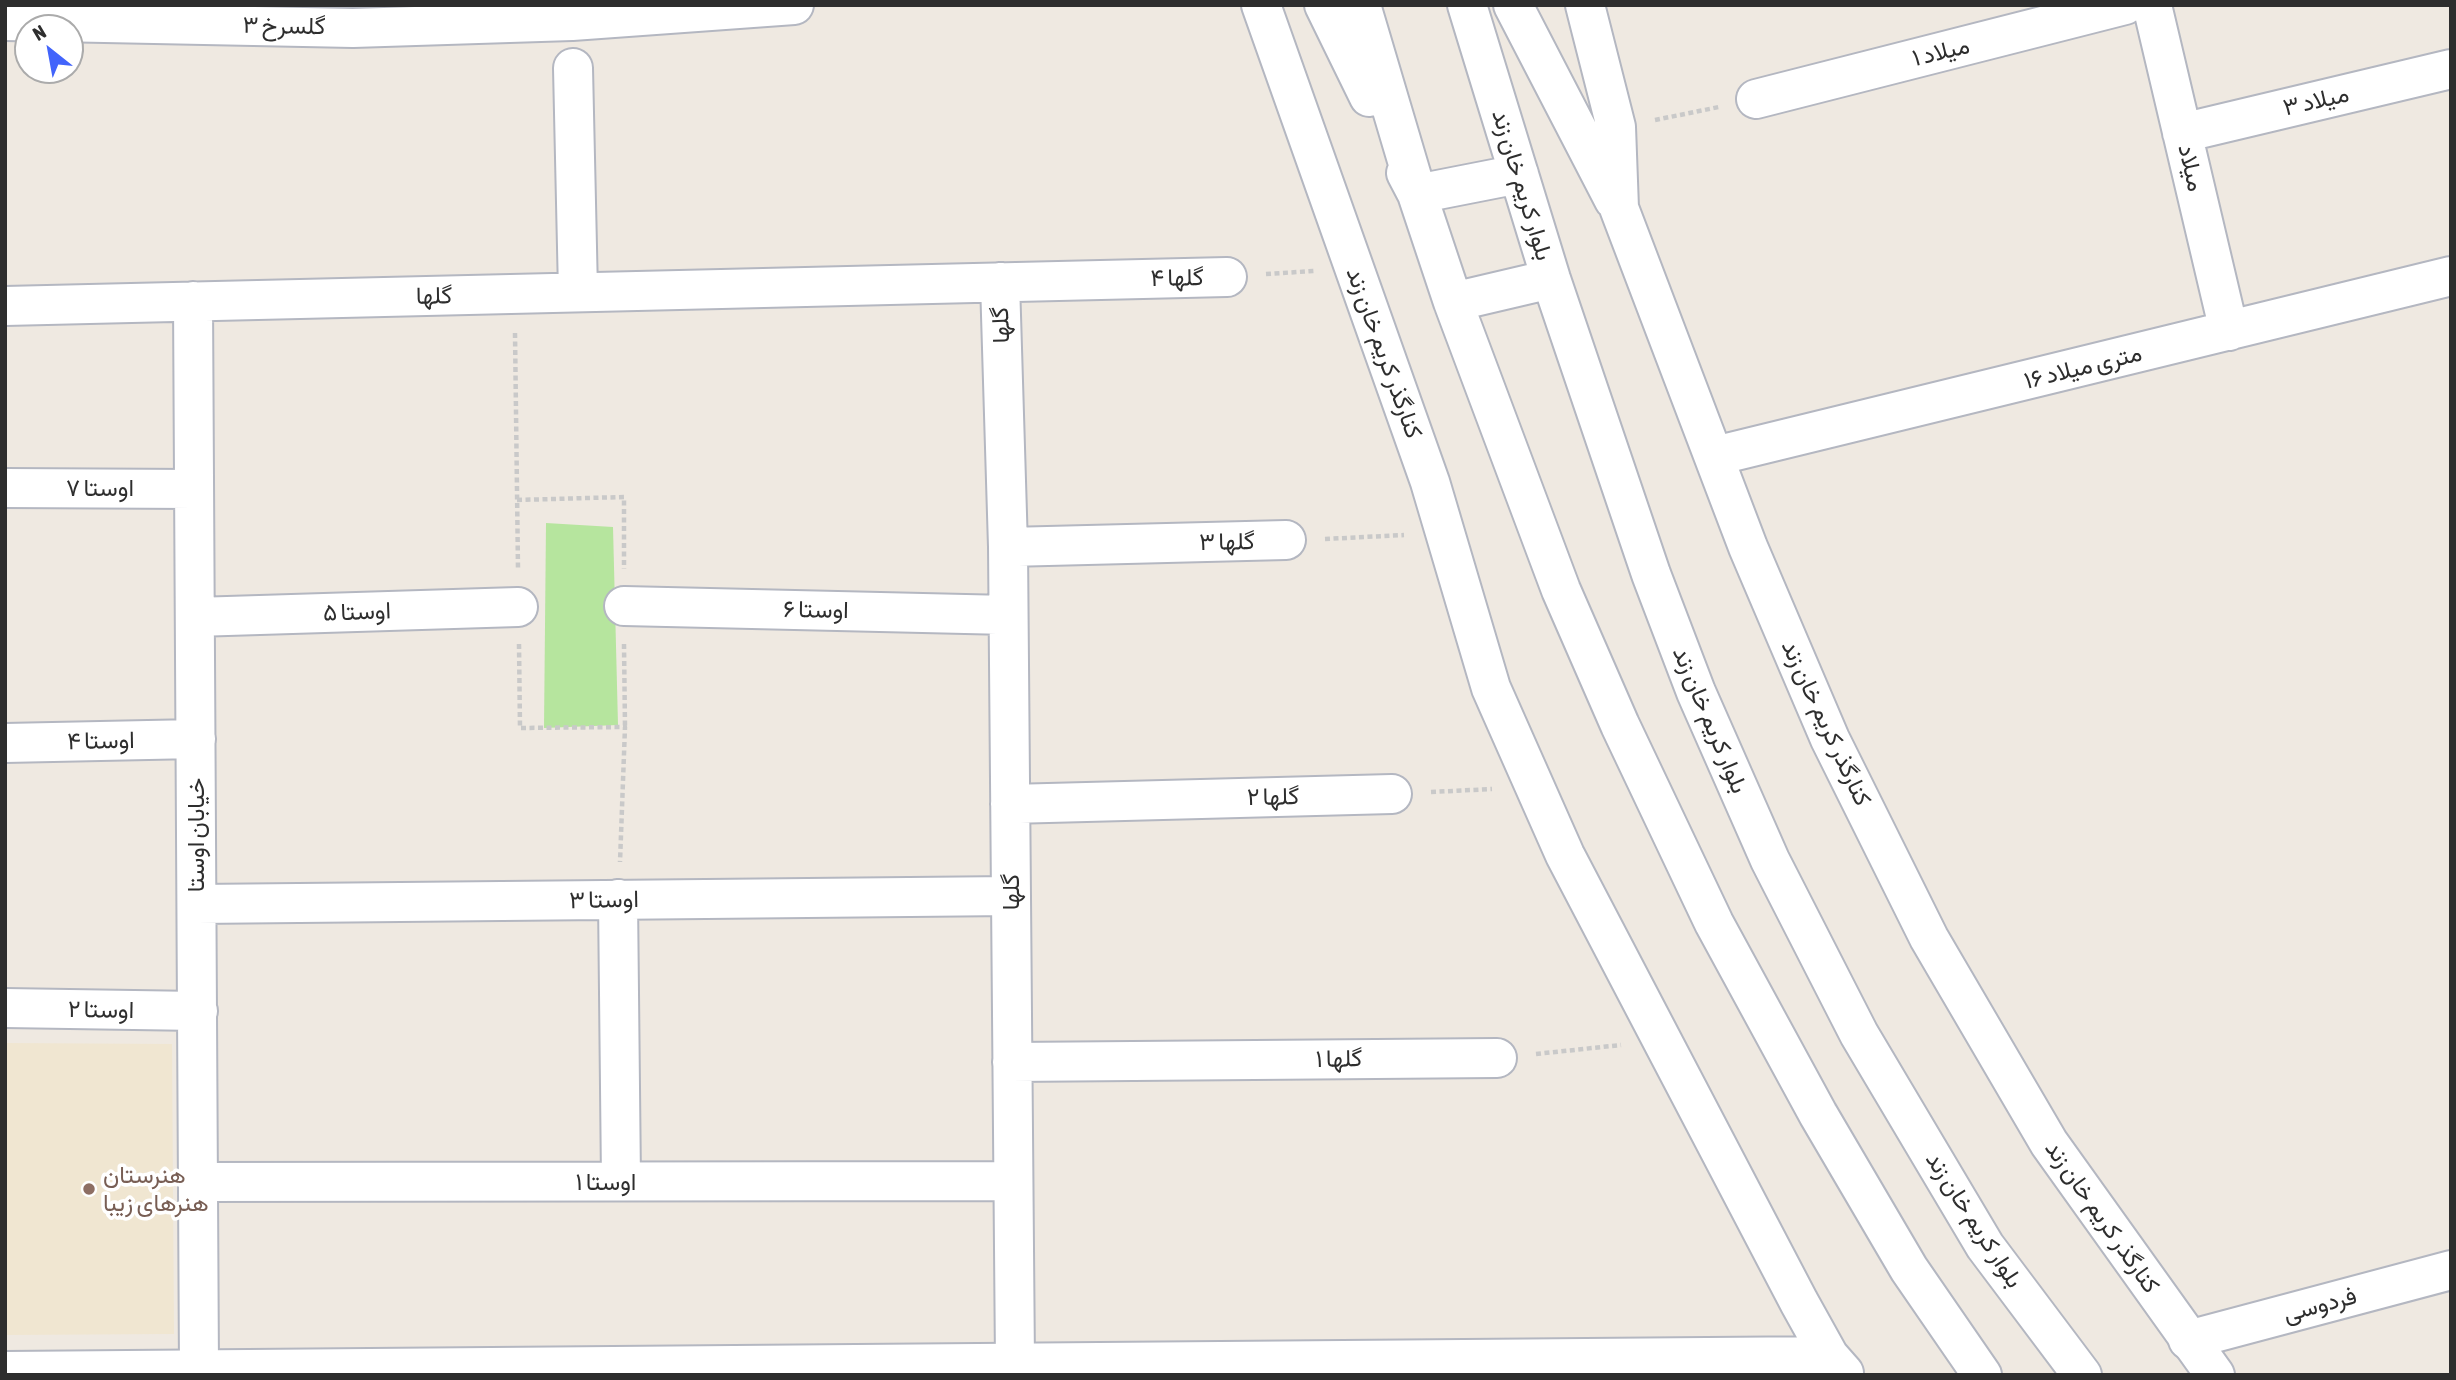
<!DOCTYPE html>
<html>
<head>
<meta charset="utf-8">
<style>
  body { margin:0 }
  #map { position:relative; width:2456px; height:1380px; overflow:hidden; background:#efe9e1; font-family:"Asap Condensed",sans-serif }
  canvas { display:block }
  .frame { position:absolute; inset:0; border:7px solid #2e2e2e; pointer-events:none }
  .north { position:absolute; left:14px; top:14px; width:70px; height:70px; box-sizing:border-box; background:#fff; border:2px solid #ababab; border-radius:50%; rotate:329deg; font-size:19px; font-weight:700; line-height:28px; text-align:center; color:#2e2e2e }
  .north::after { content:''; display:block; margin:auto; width:24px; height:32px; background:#4264fb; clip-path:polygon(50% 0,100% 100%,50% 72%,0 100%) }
</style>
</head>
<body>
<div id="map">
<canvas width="2456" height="1380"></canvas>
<div class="frame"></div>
<div class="north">N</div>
</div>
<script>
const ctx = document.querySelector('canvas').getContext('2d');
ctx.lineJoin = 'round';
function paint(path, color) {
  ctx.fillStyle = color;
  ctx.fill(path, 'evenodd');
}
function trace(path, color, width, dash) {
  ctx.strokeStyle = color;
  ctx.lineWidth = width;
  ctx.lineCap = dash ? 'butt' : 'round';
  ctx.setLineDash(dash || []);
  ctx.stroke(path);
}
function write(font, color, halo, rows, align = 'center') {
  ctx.font = font + ' "Asap Condensed",Vazirmatn,sans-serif';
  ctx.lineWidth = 7;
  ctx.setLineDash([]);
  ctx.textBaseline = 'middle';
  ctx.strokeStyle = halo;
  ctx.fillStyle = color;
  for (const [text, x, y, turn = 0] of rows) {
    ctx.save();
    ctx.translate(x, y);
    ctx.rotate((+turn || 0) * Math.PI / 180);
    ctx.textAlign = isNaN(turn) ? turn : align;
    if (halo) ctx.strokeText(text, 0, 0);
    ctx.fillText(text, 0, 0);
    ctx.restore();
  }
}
const education = new Path2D(`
  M5,1043L172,1044L174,1334L5,1335Z`);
const green = new Path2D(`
  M546,523L613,527L618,725L544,728Z`);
const path = new Path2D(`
  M1655,120L1719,107
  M1266,274L1314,271
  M515,333L518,569
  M517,500L624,497V569
  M1325,539L1404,535
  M519,644L520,728L625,727L620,862
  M624,644L625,727
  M1431,792L1492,789
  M1536,1054L1621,1045`);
const street = new Path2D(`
  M2152,5L2229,331
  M5,21L353,28L572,21L794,5
  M573,68L578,292
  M1756,99L2125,5
  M2182,133L2451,69
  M1000,282L1008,547L1015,1363
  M193,301L199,1369
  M5,306L1227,277
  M1715,456L2451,276
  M5,488L194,489
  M1008,547L1286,540
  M624,606L1008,615
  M195,617L518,607
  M5,743L196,739
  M1010,804L1392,794
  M618,899L621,1181
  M197,904L1011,896
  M5,1008L198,1011
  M1012,1062L1497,1058
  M198,1182L1013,1181
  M2188,1340L2451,1270`);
const secondary = new Path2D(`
  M1261,5L1430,482L1491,688L1565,855L1799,1302L1829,1356L1844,1373
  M1324,5L1369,97
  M1361,5L1417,194L1453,302L1561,590L1620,725L1714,923L1818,1114L1909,1269L1982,1375
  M1467,5L1551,279L1651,574L1696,692L1770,860L1859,1034L1985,1246L2082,1375
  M1513,5L1614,200
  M1585,5L1616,127L1619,208L1748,547L1830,739L1929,938L2049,1143L2215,1375
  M1406,173L1417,194L1519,174
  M1453,302L1551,279
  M5,1371L1829,1356`);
const markers = [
  [89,1189,7,"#8d6e63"]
];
const streetNames = [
  ["گلسرخ ۳",284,26,1],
  ["میلاد ۱",1941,52,-14],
  ["میلاد ۳",2316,101,-13],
  ["میلاد",2191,168,77],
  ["بلوار کریم خان زند",1522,185,73],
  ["گلها ۴",1177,278,-1],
  ["گلها",434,296,-1],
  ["گلها",1001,325,-92],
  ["کنارگذر کریم خان زند",1384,353,70],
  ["۱۶ متری میلاد",2083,367,-14],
  ["اوستا ۷",100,488],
  ["گلها ۳",1227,542,-1],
  ["اوستا ۶",816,610,1],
  ["اوستا ۵",357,612,-2],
  ["بلوار کریم خان زند",1710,720,67],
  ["کنارگذر کریم خان زند",1826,723,65],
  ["اوستا ۴",101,741,-1],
  ["گلها ۲",1273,797,-1],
  ["خیابان اوستا",196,835,-90],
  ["گلها",1011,892,-90],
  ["اوستا ۳",604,900,-1],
  ["اوستا ۲",101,1010,1],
  ["گلها ۱",1339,1059,-1],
  ["اوستا ۱",606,1182],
  ["کنارگذر کریم خان زند",2102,1217,55],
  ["بلوار کریم خان زند",1974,1220,57],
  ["فردوسی",2320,1305,-15]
];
const educationNames = [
  ["هنرستان",103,1175],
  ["هنرهای زیبا",103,1203]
];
paint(education, '#f0e6d1');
paint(green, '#b6e59e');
trace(street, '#b4b7c1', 42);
trace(secondary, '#b4b7c1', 42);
trace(path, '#c9c9c9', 4.5, [5, 3.5]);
trace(street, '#fff', 38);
trace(secondary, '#fff', 38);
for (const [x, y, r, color] of markers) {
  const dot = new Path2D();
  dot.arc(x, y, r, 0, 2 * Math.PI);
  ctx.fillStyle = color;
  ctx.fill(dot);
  trace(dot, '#fff', 2.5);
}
write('24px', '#2e2e2e', '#fff', streetNames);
write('24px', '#785e54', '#fff', educationNames, 'left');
</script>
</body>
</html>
